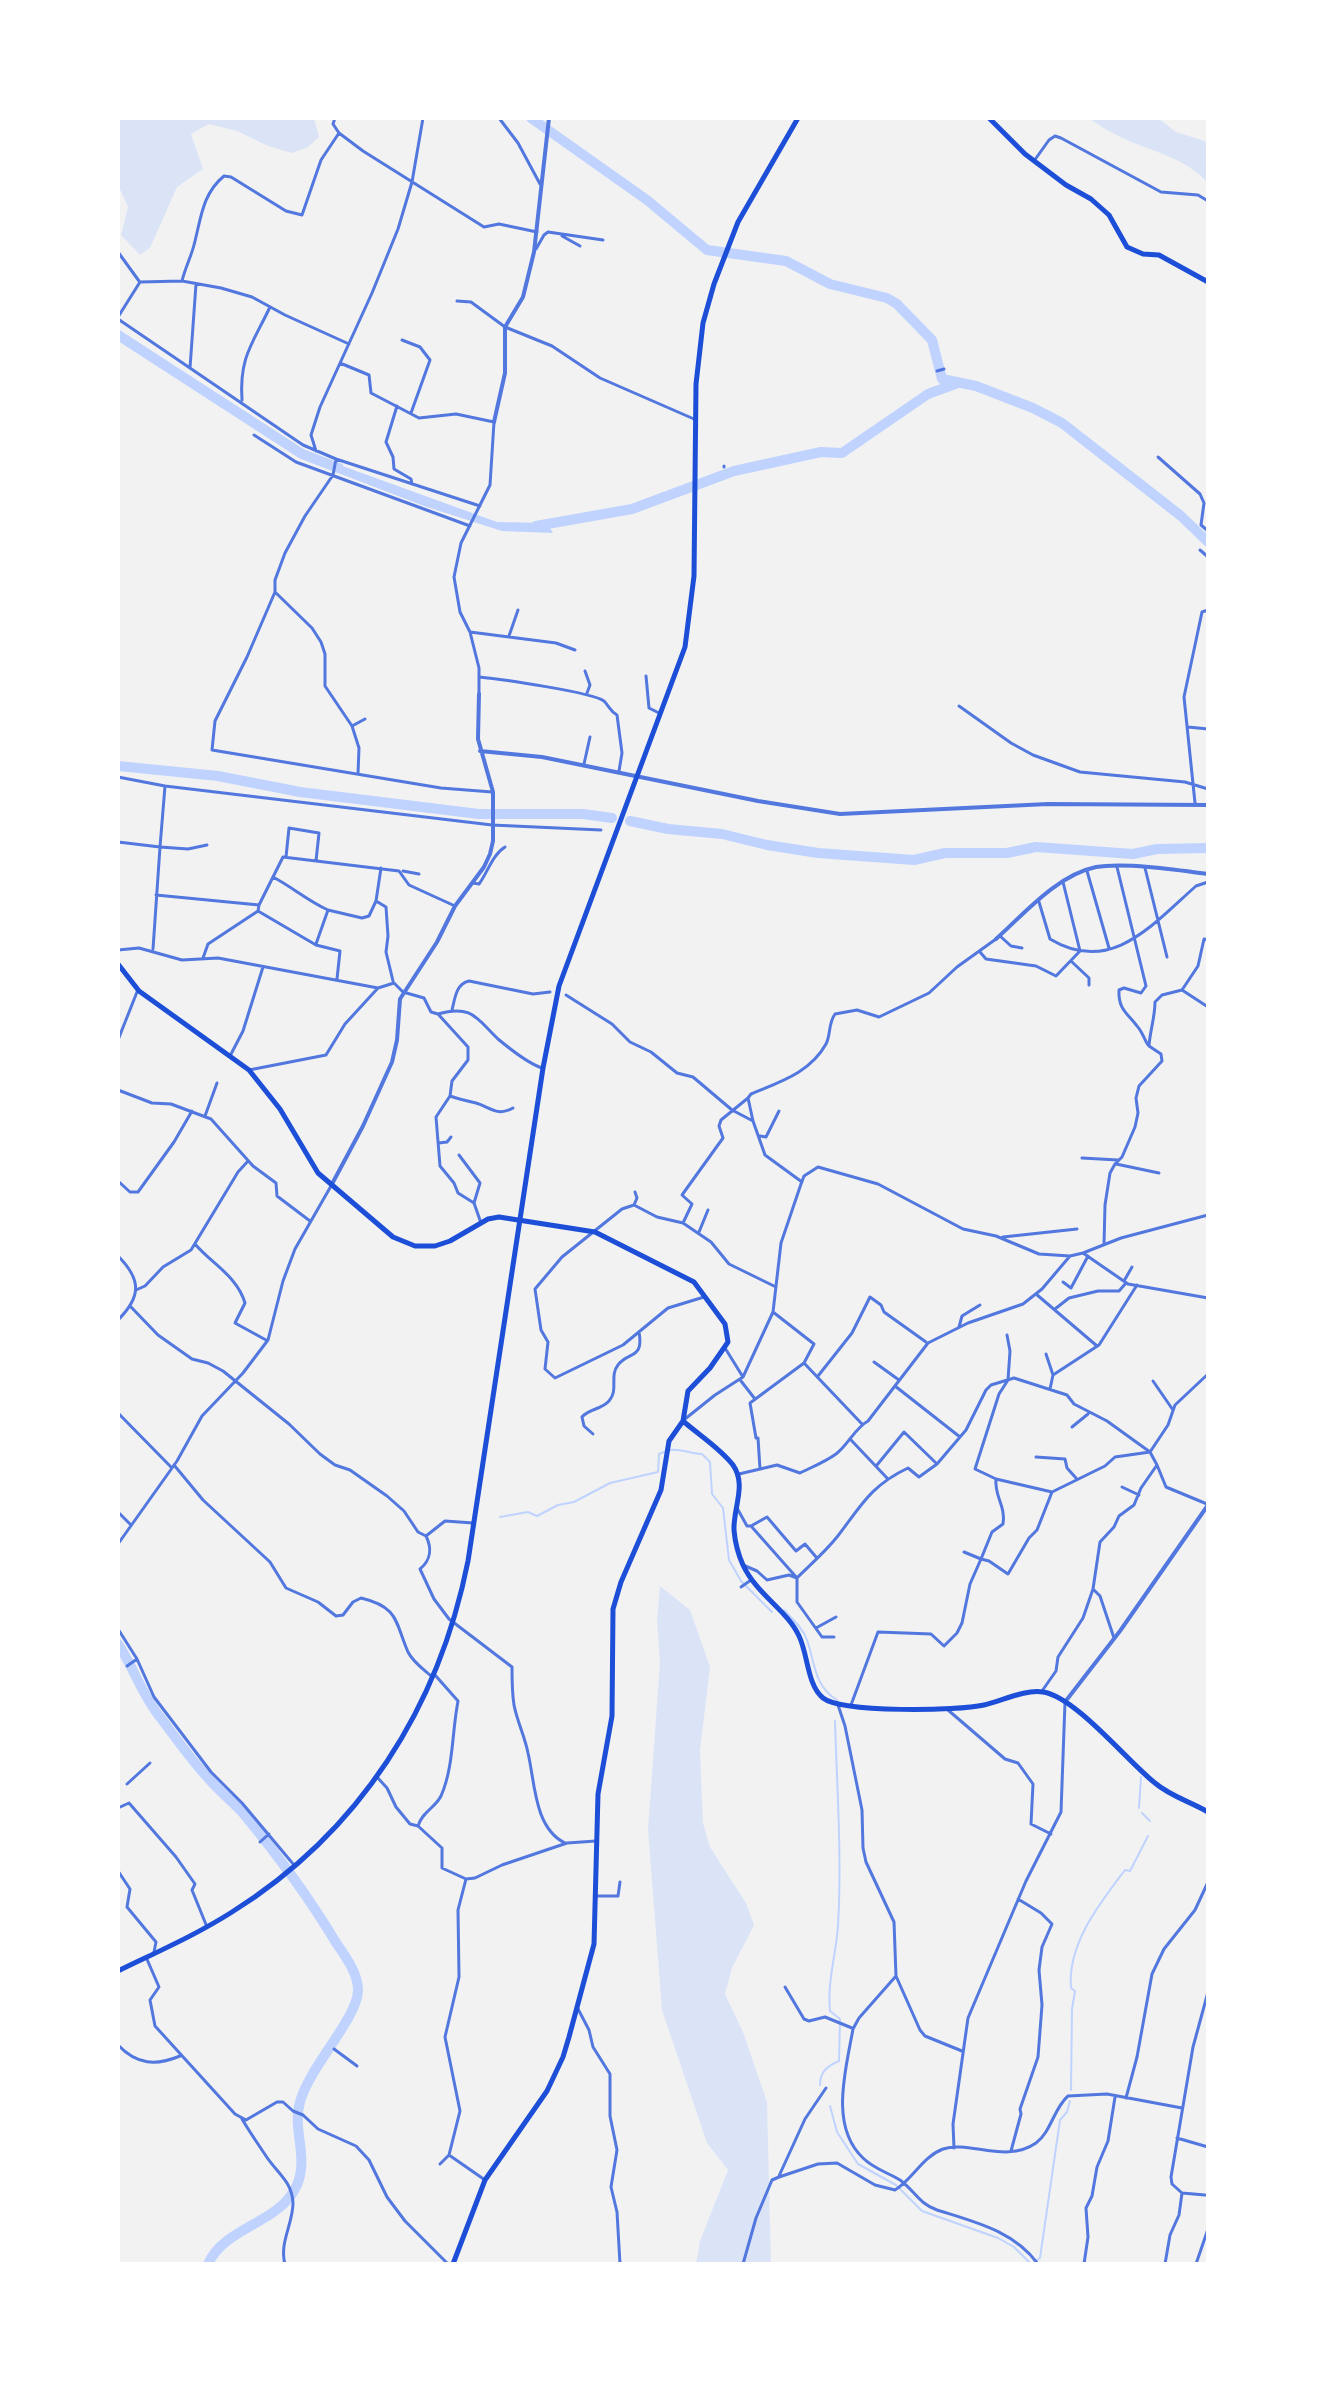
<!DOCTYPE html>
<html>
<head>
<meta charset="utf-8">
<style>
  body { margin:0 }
  #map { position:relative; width:1326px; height:2382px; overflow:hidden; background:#f2f2f2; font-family:"Work Sans",sans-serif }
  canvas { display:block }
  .frame { position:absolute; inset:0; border:120px solid #fff; pointer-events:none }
</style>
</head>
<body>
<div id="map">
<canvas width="1326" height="2382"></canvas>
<div class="frame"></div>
</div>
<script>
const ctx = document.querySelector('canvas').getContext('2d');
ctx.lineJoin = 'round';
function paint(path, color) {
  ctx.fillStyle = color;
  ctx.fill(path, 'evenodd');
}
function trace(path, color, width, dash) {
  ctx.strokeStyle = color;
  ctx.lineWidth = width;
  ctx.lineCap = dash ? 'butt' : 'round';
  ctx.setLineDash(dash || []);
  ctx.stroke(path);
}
const green = new Path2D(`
  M118,118H314L319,137L308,147L292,153L268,146L237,131L209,124L191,134L203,169L177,187L150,248L140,255L121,235L128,207L118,185Z
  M1088,118H1158L1176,132L1208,142V183C1186,158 1151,151 1122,138C1110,132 1099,125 1088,118Z
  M660,1586L690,1610L710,1667L700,1750L703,1823L710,1847L746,1903L754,1925L732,1968L725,1994L743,2032L767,2102L771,2264H696L700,2241L728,2170L707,2143L662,2010L648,1830L660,1662L657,1620Z`);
const water = new Path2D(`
  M326,460L497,522L547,523L553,533L502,531L424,506L325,468Z`);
const stream = new Path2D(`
  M670,1450C680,1448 691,1454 702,1454L710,1462L712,1494L723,1508L729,1560L741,1581L772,1612
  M500,1517L528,1512L537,1516L558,1505L574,1502L610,1483L658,1472L659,1454L664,1452
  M784,1610C792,1619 803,1628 807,1640C815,1663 814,1686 837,1700
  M1139,1808L1141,1777
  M1142,1813L1150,1821
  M820,2085C820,2072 827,2066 839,2061L840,2019L830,2011C827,1982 836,1955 838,1926C842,1858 837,1789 835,1721
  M1071,2090L1072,2009L1075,1991L1071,1988C1067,1944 1100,1903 1125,1870L1130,1871L1148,1836
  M830,2106L837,2132L858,2164L896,2185L922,2211L998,2238L1014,2247L1031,2264
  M1037,2260L1040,2258L1060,2120L1067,2112L1070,2101`);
const river = new Path2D(`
  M531,118L647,200L707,250L786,261L830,284L887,298L897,304L932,340L942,379L976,386L1033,408L1062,423L1181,516L1208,542
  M118,335L302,454L339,468
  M536,526L632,509L734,471L821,452L842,453L928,394L958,383
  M118,766L218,776L300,792L479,814H583L612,818
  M630,821L668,829L722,834L767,845L818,853L914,860L945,853H1007L1036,847L1133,854L1157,849L1208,848
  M118,1644C134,1668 142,1695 160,1717C176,1738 191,1760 209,1779C219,1791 232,1801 243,1813C276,1853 308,1896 335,1941C344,1955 358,1972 358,1990C358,2018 309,2067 300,2102C292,2130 309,2157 297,2185C280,2224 225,2226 208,2264`);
const minor = new Path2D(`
  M499,118L518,143L540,184
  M339,133L363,151L484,227L499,224L537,232
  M1034,161L1049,140L1055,136L1061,138L1161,192L1198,195L1208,201
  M562,236L580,246
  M536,249L544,235L548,232L603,240
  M118,252L139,281
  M182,281C185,268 191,257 194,245C201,219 202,194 224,176L231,177L286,211L302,215L321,160L339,133L333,124L335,118
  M457,301L471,302L505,327L552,346L600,378L694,419
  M118,317L140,282L182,281L221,288L252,297L285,315L349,344
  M118,319L303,445L336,459L480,506
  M402,340L420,347L430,360L411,413
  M340,363L369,375L371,393L419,418L456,414L494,422L490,485L461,543L454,577L460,612L470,632L479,668V694
  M190,368L196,284
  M937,371L944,369
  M242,400C239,357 253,343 270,307
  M397,406L386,442L393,457L394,469L411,479L412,484
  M254,435L296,462L470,526
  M316,451L311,435L320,407L372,293L398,229L412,182L423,118
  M1158,457L1200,494L1204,503L1201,525L1208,531
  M336,459L333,475L305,516L285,553L275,580V592L247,657L215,721L212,750L441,788L492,792
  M724,466V467
  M1200,550L1208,557
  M275,592L312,628L321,642L325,654V686L352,726L359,748L358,774
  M470,632L556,643L575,650
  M509,636L518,610
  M585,671L590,685L587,693
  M646,676L649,708L659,713
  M479,677C499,679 592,692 604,701C609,706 610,711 617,715L622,753L619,771
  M959,706L1011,743L1033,755L1080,772L1185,782L1208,789
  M352,726L365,719
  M1188,727L1208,729
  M584,764L590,737
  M118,777L165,786L492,825L601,830
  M165,786L160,847L188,849L207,845
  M1195,803L1184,697L1202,612L1208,610
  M118,842L160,847L153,949
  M286,857L289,828L319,833L316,861
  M1117,867L1146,986L1141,993L1124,988L1119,990C1118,1009 1127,1013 1137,1026C1142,1031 1144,1039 1148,1045
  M381,868L376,901L386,907L388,936L386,952L393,981
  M1145,868L1167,957
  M403,871L419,874
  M1087,871L1109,948
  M273,877C292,887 308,901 328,910L316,944
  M473,883L479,884C488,872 492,855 505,847
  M156,895L259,905L258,911L208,944L203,958
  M1039,902L1050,939C1111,976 1153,924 1196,886L1208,882
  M259,905L283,857L399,871L409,885L455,906
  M328,910L362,918L369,916L376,901
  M258,911L316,945L340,951L337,979
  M1000,936L1011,946L1022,948
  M118,950L139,948L182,960L218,958L378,988L394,983L403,992L424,998L431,1012L438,1014L468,1047V1060L452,1081L450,1096L436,1117L440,1166L454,1183L458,1193L474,1203L481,1223
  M980,952L986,959L1036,966L1056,976L1080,951L1063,882
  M1071,961L1089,978V985
  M1182,990L1208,1007
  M566,995L612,1024L630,1042L651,1052L677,1073L693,1077L732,1110L753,1121
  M452,1010C455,998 456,984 469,981L533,994L550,992
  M438,1014C472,1004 477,1019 498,1039C510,1049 527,1063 542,1068
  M118,1040L137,992
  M230,1056L243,1031L263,967
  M249,1070L326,1055L345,1024L378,988
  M118,1090L152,1103L171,1104L211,1119L253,1166L276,1183L277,1196L310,1221
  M450,1096C458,1099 467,1101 476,1103C490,1107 497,1117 513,1108
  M205,1116L217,1083
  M760,1136L766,1137L779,1111
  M439,1143L447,1142L451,1137
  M459,1155L480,1183L474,1203
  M1082,1158L1118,1160
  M1116,1164L1159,1173
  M118,1181L130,1192H138L174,1142L192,1111
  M802,1182L765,1155L753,1121L748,1098L751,1094C779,1082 810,1073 826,1044C831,1034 828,1024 835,1014L857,1010L879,1017L929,993L957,967L996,939
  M634,1205L637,1198L635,1192
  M683,1223L692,1204L682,1195L723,1138L719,1126L721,1120L748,1098
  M699,1232L708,1210
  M1003,1237L1077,1229
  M195,1244C212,1264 237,1276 245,1303L235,1323L266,1340
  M1104,1244L1105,1205L1110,1173L1115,1164L1122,1157L1135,1127L1138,1113L1136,1098L1139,1086L1162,1061L1161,1054L1149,1046C1150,1031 1155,1017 1155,1002L1162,995L1182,990L1198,966L1204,939L1208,940
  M1083,1253L1128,1284L1208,1298
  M118,1256C142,1280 141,1297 118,1320
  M1124,1281L1132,1267
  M1063,1282L1071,1288L1088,1256
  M136,1290L145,1286L163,1267L191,1250L238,1172L248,1161
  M1036,1294L1097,1346
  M704,1297L668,1308L623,1345L555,1378L545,1369L548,1342L541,1330L535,1289L562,1257L622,1209L634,1205L657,1217L683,1223L711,1242L729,1264L776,1287
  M131,1307L158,1335L192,1359L208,1363L223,1371L289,1424L320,1454L335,1465L350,1470L387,1496L404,1511L418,1532L426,1536C432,1548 431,1560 420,1569L434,1599L449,1619L512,1667C512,1679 512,1693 514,1705C517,1721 525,1737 528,1753C535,1782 534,1828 565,1843
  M1055,1309L1069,1298L1098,1291H1119L1126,1283
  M959,1327L962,1316L980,1305
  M1007,1335L1010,1351L1008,1380L999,1394L975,1469L996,1479L1052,1492
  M725,1348L743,1377
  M1046,1354L1053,1375
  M874,1362L899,1380
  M804,1363L862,1424
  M818,1376L852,1333L870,1297L881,1305L884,1312L926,1342
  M741,1381L755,1399
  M1153,1381L1173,1410
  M895,1386L960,1437
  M1050,1389L1053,1375L1099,1345L1137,1285
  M118,1413L171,1467
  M685,1419L715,1395L743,1377L773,1312L781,1243L801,1184L804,1176L818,1167L878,1184L963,1229L996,1236L1039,1254L1070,1256L1083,1253L1121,1238L1208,1215
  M1072,1427L1088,1414
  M593,1434L584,1426L582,1417C590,1408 601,1410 609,1401C619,1390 609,1376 618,1365C628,1351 644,1360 639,1332
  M756,1438L750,1403L804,1363L814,1344L773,1312
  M758,1438L760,1469
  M851,1440L887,1478
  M1036,1457L1065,1459L1067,1468L1076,1478
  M174,1465L203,1500L270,1562L286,1588L318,1602L336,1616L343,1615L353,1602L361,1598C399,1607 395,1622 408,1652C413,1662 423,1669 430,1675
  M877,1465L904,1432L937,1464
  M1157,1465L1166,1487L1207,1504
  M739,1474L777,1465L800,1473C812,1467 825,1462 836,1454C848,1445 855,1428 868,1421L928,1343L968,1323L1023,1304L1042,1289L1070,1256
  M1122,1487L1139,1495
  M737,1508L747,1526H751L797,1578C810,1565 825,1552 837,1537C861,1506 870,1486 908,1468L919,1477L937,1464L966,1430L986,1390L991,1385L1014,1378L1067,1395L1074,1404L1107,1421L1150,1452L1157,1465L1141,1488L1134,1505L1119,1516L1114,1527L1100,1542L1093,1589L1083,1618L1058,1657L1056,1671L1042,1691
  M118,1512L131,1525
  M751,1526L767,1517L796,1551L805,1544L816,1557
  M1208,1526V1527
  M426,1536L445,1521L473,1523
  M118,1544L177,1461L202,1416L243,1373L268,1340L283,1281L295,1249L331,1186
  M964,1552L981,1559L992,1532L1003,1524C1006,1506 994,1496 996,1479
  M743,1565L757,1571L767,1580L789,1575L797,1578V1602L822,1637H834
  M741,1587L751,1580
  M1093,1589L1100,1596L1114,1638
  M816,1628L836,1617
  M118,1629L137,1659L154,1697L211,1772L242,1803L294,1865
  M127,1666L137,1659
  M838,1705L845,1726L862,1810L863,1848L866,1862L894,1922L896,1976L920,2030L925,2036L962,2051
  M851,1705L878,1632L931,1634L944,1646L957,1633L962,1623L970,1584L981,1559L989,1561L1008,1574L1029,1538L1037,1530L1052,1492L1105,1466L1115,1457L1150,1452L1168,1425L1175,1405L1208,1374
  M948,1710L1005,1759L1018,1763L1033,1784L1031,1824L1051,1834
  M377,1777L387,1788L396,1807L410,1824L418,1826L442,1848V1868L466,1879L475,1878L502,1865L567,1843L596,1841
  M127,1784L150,1763
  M118,1808L129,1803L176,1857L195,1884L192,1890L207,1927
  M418,1826C422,1812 435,1808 441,1796C453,1769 452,1736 457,1707L458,1701L435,1675
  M260,1842L269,1834
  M118,1871L130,1889L127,1907L156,1942L154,1952
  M466,1879L458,1910L459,1977L445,2037L460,2111L449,2155L485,2180
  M596,1896H618L620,1882
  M146,1957L159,1987L150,2000L155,2026L235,2114L246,2120L277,2102H283L293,2111L303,2115L318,2129L356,2146L369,2160L387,2197L405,2221L448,2264
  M896,1976L859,2018L853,2029C846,2069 829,2126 863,2158C874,2169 887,2172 900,2180C914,2190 919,2204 937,2210C975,2222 1014,2231 1038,2264
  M785,1987L804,2019L809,2021L825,2017L852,2028
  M577,2007L589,2030L593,2047L610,2074V2116L617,2150L611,2187L617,2212L620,2264
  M118,2045C137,2065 156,2066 180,2056
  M334,2049L357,2066
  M1126,2098L1137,2057L1152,1974L1164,1949L1195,1910L1208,1882
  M242,2119C249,2131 258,2144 266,2156C277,2173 292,2181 293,2203C293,2224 279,2243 285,2264
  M1177,2138L1208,2147
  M954,2148L953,2124L968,2018L1026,1881L1061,1812L1065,1702
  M1011,2151L1021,2114L1020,2109L1038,2057L1042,2005L1039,1970L1042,1947L1052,1924L1041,1913L1018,1899
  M440,2164L449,2155
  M779,2176L805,2119L826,2088
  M1182,2193L1205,2195
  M743,2264L756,2218L772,2180L779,2177L818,2164L837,2163L875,2185L895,2190C913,2179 922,2157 943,2149C969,2140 1006,2164 1036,2143C1051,2132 1054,2108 1068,2096L1107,2094L1182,2108
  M1084,2264L1088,2237L1086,2208L1092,2196L1097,2167L1108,2141L1115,2097
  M1165,2264L1170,2235L1179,2215L1182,2193L1172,2184L1171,2177L1193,2047L1208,1992
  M1196,2264L1208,2229`);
const tertiary = new Path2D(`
  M494,422L505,373V327L523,297L534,252L549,118
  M480,751L542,757L758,801L840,814L1048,804L1208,805
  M996,939C1024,914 1057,875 1096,867C1124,862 1179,870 1208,874
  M332,1184L363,1126L392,1062L397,1040L400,999L437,942L455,906L484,867L490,854L493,841V792L478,739L479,694
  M1065,1702L1120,1631L1208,1505`);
const secondary = new Path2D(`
  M989,118L1025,154L1066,185L1091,199L1109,215L1127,247L1143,254L1159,255L1208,282
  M118,964L139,991L249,1070L280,1109L318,1173L393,1237L415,1246H435L450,1241L488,1219L499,1217L595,1232L694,1282L725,1324L728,1342L710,1368L688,1391L683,1421C699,1435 720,1448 733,1465C747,1485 733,1508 734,1530C735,1542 738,1554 743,1565C757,1595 787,1610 799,1636C808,1654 807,1685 823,1698C842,1713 958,1711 984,1705C1002,1701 1025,1689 1043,1692C1076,1697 1128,1762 1155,1783C1170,1796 1191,1802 1208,1812
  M453,2264L485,2180L547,2091L563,2057L569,2037L594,1944L598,1794L612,1716L613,1609L621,1582L661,1490L669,1441L683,1421`);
const primary = new Path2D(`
  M118,1971C157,1952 196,1935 232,1912C360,1832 439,1707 468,1561L543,1068L559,986L685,647L694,576L696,384L703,323L714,284L738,222L798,118`);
paint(green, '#dbe4f7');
paint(water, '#bfd3fe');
trace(stream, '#bfd3fe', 2);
trace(river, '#bfd3fe', 10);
trace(minor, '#5277de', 3);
trace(tertiary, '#5277de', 4);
trace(secondary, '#1d4ed8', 5);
trace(primary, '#1d4ed8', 5);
</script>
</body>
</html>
